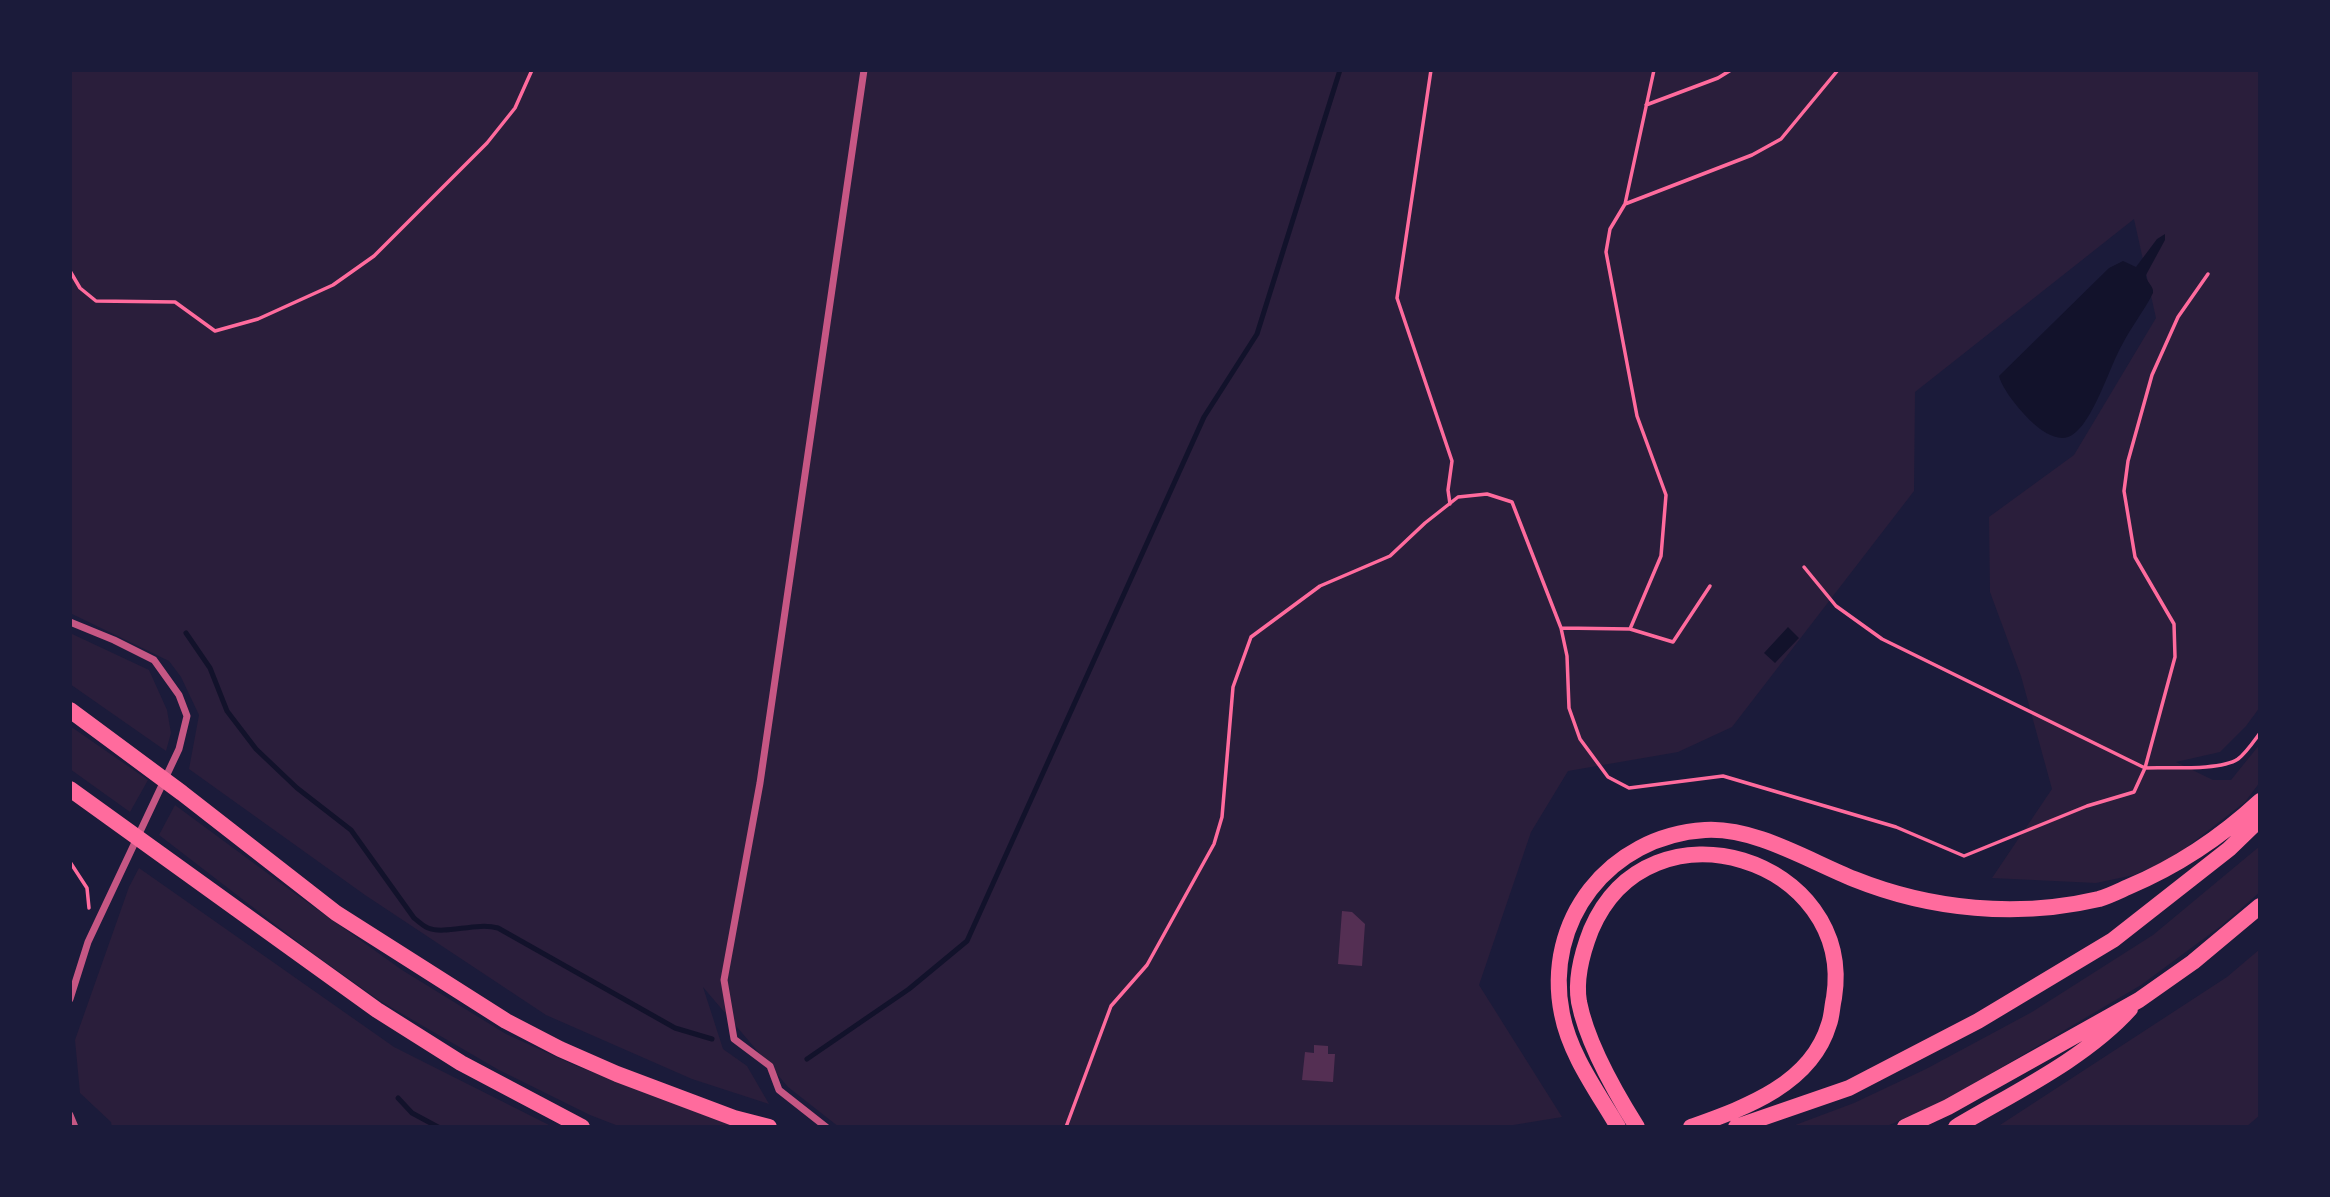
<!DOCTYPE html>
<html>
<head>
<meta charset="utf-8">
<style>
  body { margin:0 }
  #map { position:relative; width:2330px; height:1197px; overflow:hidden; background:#1b1b3a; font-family:"PT Sans",sans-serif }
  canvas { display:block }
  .frame { position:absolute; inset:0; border:72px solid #1b1b3a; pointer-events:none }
</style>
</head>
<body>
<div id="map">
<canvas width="2330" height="1197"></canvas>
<div class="frame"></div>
</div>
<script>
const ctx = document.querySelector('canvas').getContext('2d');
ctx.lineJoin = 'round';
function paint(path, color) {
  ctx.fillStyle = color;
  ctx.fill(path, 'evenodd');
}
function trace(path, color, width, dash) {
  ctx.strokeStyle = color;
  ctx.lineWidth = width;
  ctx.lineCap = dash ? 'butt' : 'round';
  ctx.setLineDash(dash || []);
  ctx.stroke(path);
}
const green = new Path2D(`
  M70,70H2260V707L2246,726L2220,752L2176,762L2213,780H2231L2260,744V782L2245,802L2174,857L2134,875L2096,883L1992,878L2052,789L2021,676L1990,592L1989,517L2074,455L2156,318L2134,219L1915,392L1914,491L1732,727L1678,752L1568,771L1531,832L1479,985L1562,1117L1501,1127H839L788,1087L703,987L723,1049L747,1066L769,1104L692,1079L546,1015L365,895L189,769L199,715L181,677L169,661L70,613Z
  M70,633L149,670L167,710L171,733L166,751L70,684Z
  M70,726L148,780L130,812L70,769Z
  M175,805L286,887L402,970L506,1034L574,1065L731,1125L730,1127H621L590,1115L499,1070L380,1001L311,952L159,835Z
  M2260,846V892L2221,926L2141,985L1948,1099L1885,1127H1790L1854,1103L1926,1069L2032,1012L2153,935Z
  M139,868L394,1047L553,1127H112L111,1122L80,1093L75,1040L129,887Z
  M2260,949V1115L2246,1127H1997L2227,977Z`);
const water = new Path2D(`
  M2165,234V240L2146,275C2146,283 2154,285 2153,293C2144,311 2131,327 2122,345C2110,365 2091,430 2068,437C2056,441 2042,431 2034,424C2022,413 2003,391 1999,376L2109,268L2123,261L2136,267L2157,239Z
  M1788,627L1799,638L1775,663L1764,653Z`);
const stream = new Path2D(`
  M186,633L210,668L227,711L256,749L297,788L351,830L414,918C418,921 423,926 428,928C445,935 476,922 498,928L675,1028L712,1039
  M807,1059L909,989L967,941L1204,417L1257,334L1340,70
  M398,1098L412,1113L438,1127`);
const building = new Path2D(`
  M1342,911L1352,912L1365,924L1362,966L1338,964Z
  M1314,1045L1328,1046V1054H1335L1333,1082L1302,1080L1305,1052L1314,1053Z`);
const path = new Path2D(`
  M1431,70L1397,298L1452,461L1448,490L1450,504
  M1646,105L1718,78L1731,70
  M1625,204L1752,155L1781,139L1838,70
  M70,271L80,288L96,301L175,302L215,331L258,319L333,285L374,256L487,143L515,108L532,70
  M1804,567L1836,606L1882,639L2145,768L2175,657L2174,624L2135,557L2124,491L2128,461L2152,375L2178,317L2208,274
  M1561,628L1567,656L1569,708L1580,739L1608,777L1629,788L1723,776L1896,827L1964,856L2087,806L2134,792L2145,768C2168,767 2220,771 2238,759C2246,753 2254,741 2260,733
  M1630,629L1661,556L1666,495L1637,416L1606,252L1610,229L1625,204L1654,70
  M70,862L87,888L89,908
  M1066,1127L1111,1006L1147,965L1214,844L1222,817L1233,687L1251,637L1320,586L1390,556L1425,523L1458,497L1487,494L1512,502L1561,628L1630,629L1673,642L1710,586`);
const minor = new Path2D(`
  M70,622L114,640L154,660L179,695L187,716L179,749L88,942L70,999
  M70,1115L75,1127
  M826,1127L779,1090L770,1066L734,1039L724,980L760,783L864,70`);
const motorway = new Path2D(`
  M70,710L182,793L336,913L506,1021L560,1049L617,1074L734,1118L769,1127
  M70,789L377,1010L461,1063L582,1127
  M1618,1127C1597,1091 1570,1055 1562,1014C1543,921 1609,836 1705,830C1755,827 1809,861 1854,879C1931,910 2018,918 2099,899C2109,896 2119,891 2128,887C2178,866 2220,838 2260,801
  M1637,1127C1615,1092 1587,1043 1579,1002C1575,978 1582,953 1591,930C1650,792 1856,860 1834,998C1832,1006 1832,1016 1829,1024C1811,1085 1744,1108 1691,1127
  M1736,1127L1849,1088L1978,1021L2113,940L2229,849L2260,819
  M1905,1127L1948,1107L2139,1000L2193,962L2260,906
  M1956,1127C2013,1093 2085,1059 2130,1009`);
paint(green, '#2a1e3b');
paint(water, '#12122b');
trace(stream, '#12122b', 5);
paint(building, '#542f53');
trace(path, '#ff6b9d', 3.5);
trace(minor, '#c65784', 7);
trace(motorway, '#ff6b9d', 16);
</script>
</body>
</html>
